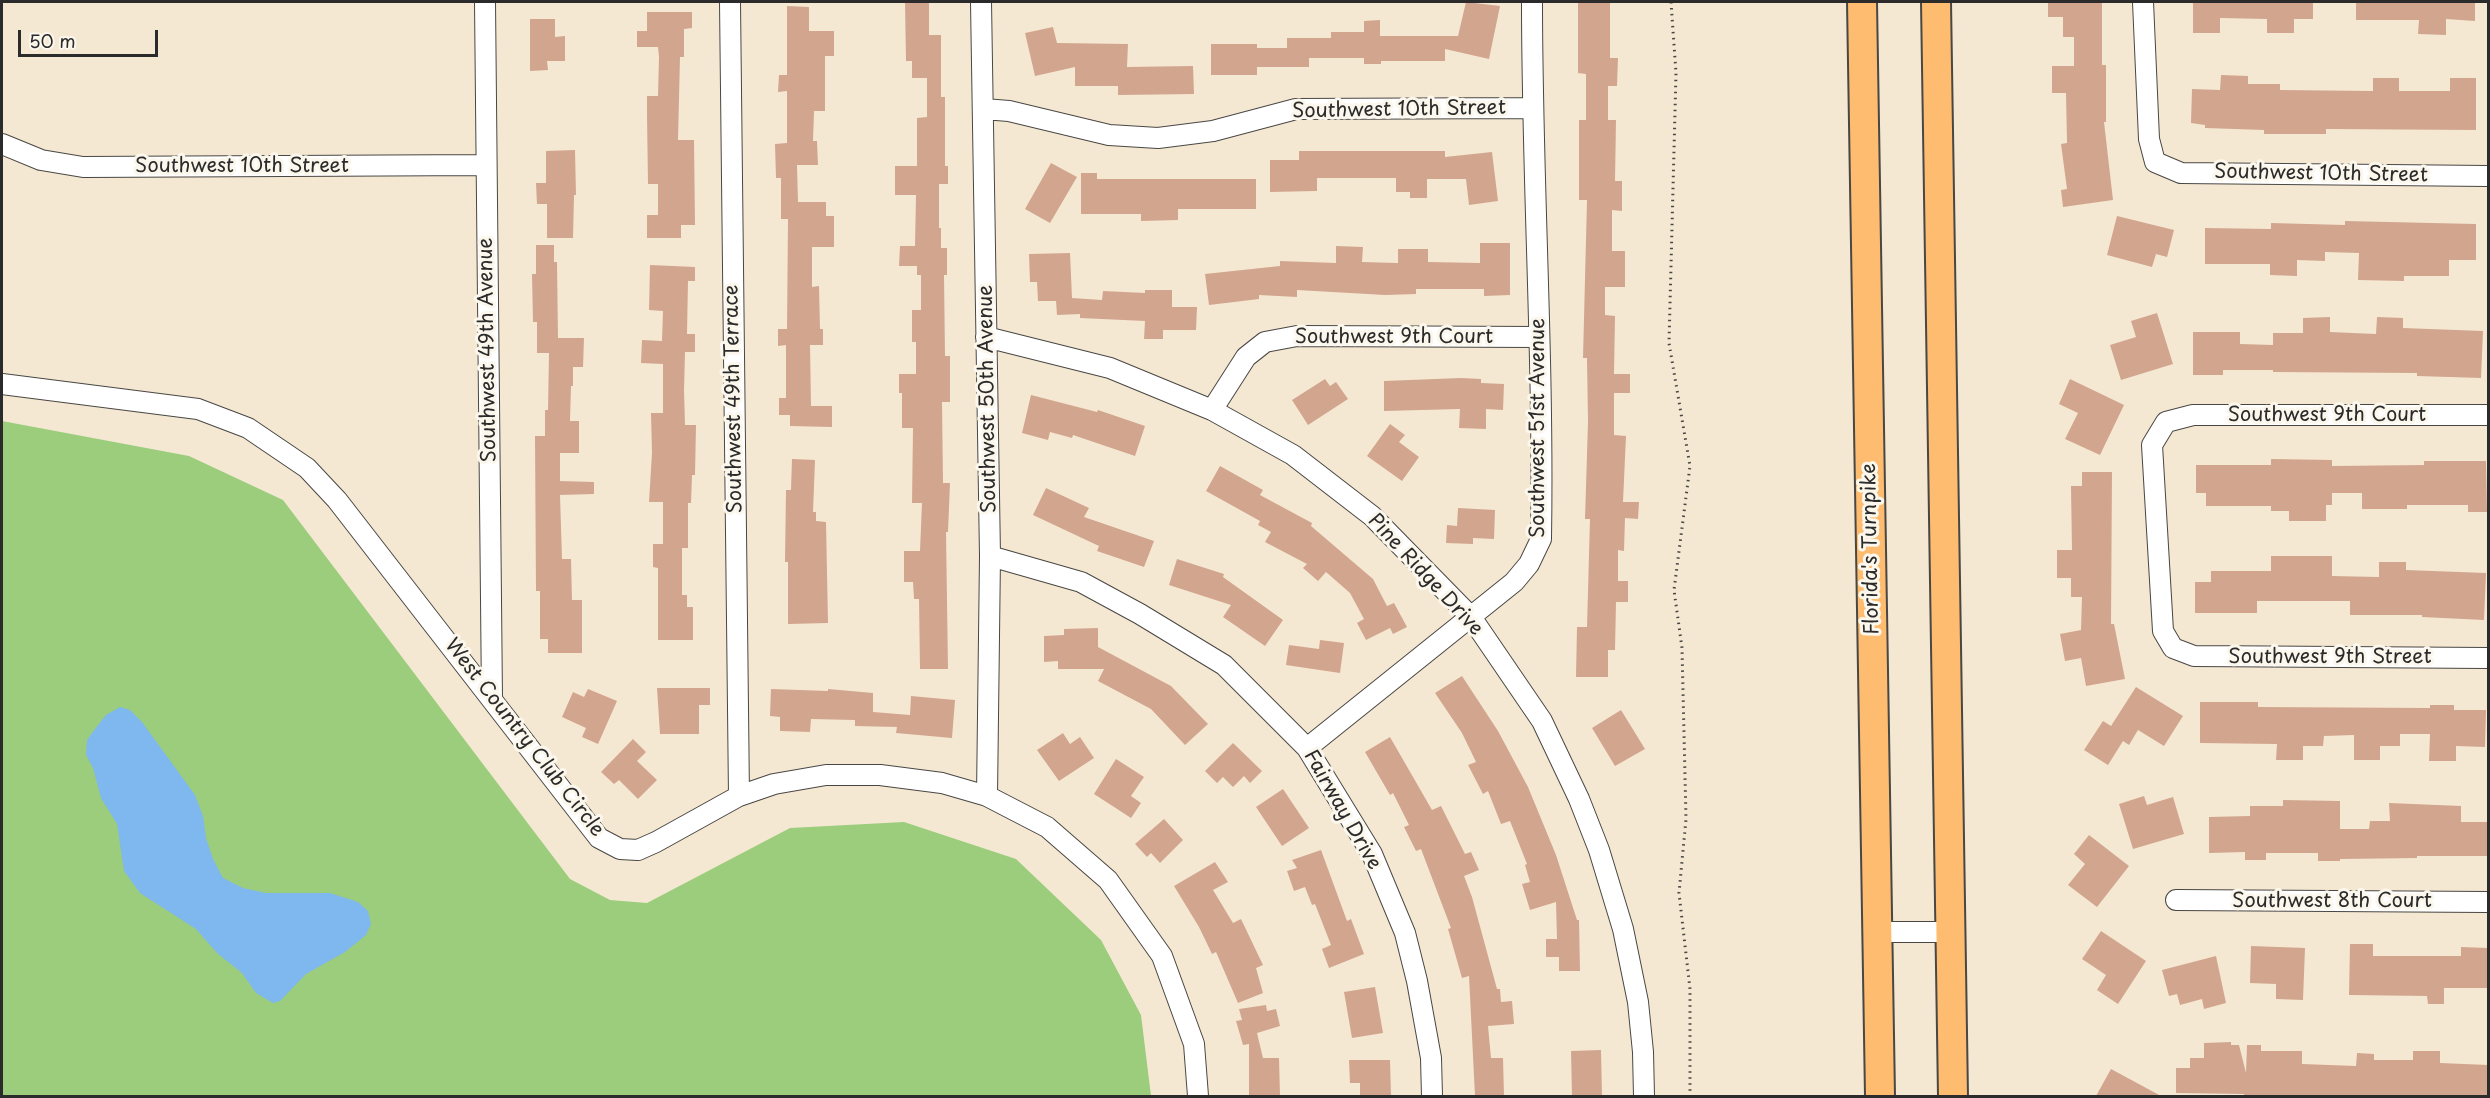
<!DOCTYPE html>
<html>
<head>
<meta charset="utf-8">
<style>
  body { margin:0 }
  #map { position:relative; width:2490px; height:1098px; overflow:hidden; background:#f5e8d2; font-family:"Playpen Sans",sans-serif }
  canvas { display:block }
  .frame { position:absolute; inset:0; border:3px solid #2b2b2b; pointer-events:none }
  .scale { position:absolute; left:18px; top:30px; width:140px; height:27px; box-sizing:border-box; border:3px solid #2b2b2b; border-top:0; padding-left:8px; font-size:18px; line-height:21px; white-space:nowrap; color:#2b2b2b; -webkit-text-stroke:4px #fbf7ec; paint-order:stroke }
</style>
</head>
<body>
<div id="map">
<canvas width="2490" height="1098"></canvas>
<div class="frame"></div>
<div class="scale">50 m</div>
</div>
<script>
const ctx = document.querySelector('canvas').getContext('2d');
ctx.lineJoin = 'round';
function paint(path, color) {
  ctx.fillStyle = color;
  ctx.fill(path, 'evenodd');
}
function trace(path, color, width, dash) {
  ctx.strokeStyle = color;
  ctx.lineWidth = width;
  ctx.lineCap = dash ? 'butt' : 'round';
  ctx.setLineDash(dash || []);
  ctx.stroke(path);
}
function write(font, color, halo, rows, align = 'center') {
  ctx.font = font + ' "Playpen Sans",sans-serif';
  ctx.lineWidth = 6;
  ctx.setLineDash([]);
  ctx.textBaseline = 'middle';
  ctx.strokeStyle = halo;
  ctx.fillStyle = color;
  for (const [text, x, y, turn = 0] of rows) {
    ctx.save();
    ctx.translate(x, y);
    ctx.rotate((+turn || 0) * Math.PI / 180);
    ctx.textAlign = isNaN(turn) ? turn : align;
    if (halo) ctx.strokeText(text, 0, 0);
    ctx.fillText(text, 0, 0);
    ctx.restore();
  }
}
const green = new Path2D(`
  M2,421L189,456L283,500L570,879L610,900L647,903L790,828L904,822L1016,859L1101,940L1141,1015L1151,1096H2Z`);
const water = new Path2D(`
  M120,707L130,710L142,722L195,795L203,816L206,838L213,859L223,878L243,888L266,893H330L358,902L368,911L371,924L366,935L345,952L306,974L280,1001L273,1003L256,993L242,973L217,953L196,929L140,893L124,871L117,824L101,798L93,768L86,755L87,740L95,729L106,715Z`);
const building = new Path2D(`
  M905,2H929V35H941V97H945V166H948V184H939V228H941V248H947V275H944L945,356H950V402H942L943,483H950L948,532H946L948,669H920L919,599H914L913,582H904V551H920L922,503H912L913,428H902V393H899V374H916V342H912V310H921V275H917V266H899L900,246H915L916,195H895V166H917V118L927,117V78H912V61H906Z
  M1466,2L1500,6L1489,59L1445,49V61H1381V64H1364V58H1309V67H1257V75H1211V44H1257V48H1287V38H1331V32H1364V21L1380,20V36H1458Z
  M1578,2H1610V58H1618L1617,86H1608V120H1616L1615,181H1622V211L1612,210V251H1625V287H1605V315L1615,316L1614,374H1630V393H1614V435L1626,436L1623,502H1639L1638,519L1625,518L1624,551L1618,550V581H1628V602H1616L1615,650H1608V677H1576L1577,627H1587L1590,519H1585L1588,422L1587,358H1583L1587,200H1579V120H1586V74L1578,73Z
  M2048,2H2102V65H2106V122H2104L2113,200L2063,207L2061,190L2067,189L2061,144L2067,143L2066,93H2052V66H2074V37H2063V17H2048Z
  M2193,2H2313V19H2294V33H2267V19L2220,18V33H2193Z
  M2356,2H2475V21L2446,19V35L2418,34L2419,20H2356Z
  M787,6L809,7V31H834V56H825V111H814L813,141H817L818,165H797L798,202H826V216H834V247H812V287L819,286L820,329H823V345H810L811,406H832V427L790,426V415H779V398H786V345L778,346V329H787L788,219H781V178H776L775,144L787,143V91L778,92L779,75H787Z
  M647,12H692V28L684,29V57H680L678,140H694L695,225H681V238H647V215H658V184H648L647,115V96H658L659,57L658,47H637V31H647Z
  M530,19H555V37L565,36V61H547L548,70L530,71Z
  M1053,27L1057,43L1128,44L1127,67L1193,66L1194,94L1118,95V86H1075V67L1035,76L1025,33Z
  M2221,75L2248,76V84H2280V90L2373,91V78H2399V91H2450V78H2476V130L2326,129V134H2264V130L2205,128V125L2191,123L2192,89L2220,90Z
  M575,150L576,195H574L573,238H547V204H537L536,183H546V151Z
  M1299,151H1445V157L1492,152L1498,201L1469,205L1466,179H1427V198H1410V192H1396V178H1317V191L1270,192V160H1299Z
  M1051,163L1077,177L1050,223L1025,209Z
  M1081,173H1097V179H1256V209H1178V220L1141,221V214H1081Z
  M2117,216L2174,230L2167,257L2156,254L2152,267L2107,255Z
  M2345,221L2476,224V260H2449V276H2404V281L2358,280L2359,253L2325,252V261L2297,260V276L2270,275V264H2205V228L2271,229V223L2345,225Z
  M1480,243H1510V295L1484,296V289H1416V294L1385,295L1297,290V297L1259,295V299L1209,305L1205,274L1280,266V261L1336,263V246L1363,247L1362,262L1398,263V249H1428V262L1480,263Z
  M536,245H554V262H557L558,338H584L583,367H573V386H571L570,421H579V453H560V481L594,482V494L560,495L562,559H571L572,600H582V653H548V639H540V591H536L535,436H545V410H548L549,353H537V322H533L532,274H536Z
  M1070,253L1072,298L1102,300L1103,291L1145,293V290H1172V307H1197L1196,330H1163V339H1144L1145,321L1080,318V314L1057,315L1056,301H1038L1037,282H1030L1029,254Z
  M650,265L695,267V281H688L687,334H695V352H685L684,390L685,425H696L695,475H692L691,503H688V548H682V595H687V607H693V640H658V568L653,567V544H663V502H649L652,453L651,413H663V364L641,363L642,340L662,341L663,311L649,310Z
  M2157,313L2173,364L2121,380L2110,345L2136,337L2131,321Z
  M2330,317V332L2376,334L2377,317L2403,318V328L2483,331L2481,378L2417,376V373L2273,372V370H2223V375H2193V332H2240V344L2273,345V333H2303V318Z
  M1461,378L1481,379V383L1504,384L1503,410L1486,409V429L1459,428L1460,409L1384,411V381Z
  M1325,379L1330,386L1336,382L1348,399L1308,425L1292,400Z
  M2070,379L2124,405L2100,455L2065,439L2078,413L2059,404Z
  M1031,395L1097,412L1098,410L1145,426L1135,456L1073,435L1072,438L1050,432L1048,440L1022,433Z
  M1390,424L1405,435L1399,442L1419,457L1402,481L1367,456Z
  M792,459L815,460L813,512H816V521L826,522L828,623L788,624V562H785L786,490H791Z
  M2271,459L2332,460V466L2424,465V461H2486L2487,512H2468V505H2407V509H2362V493H2332V505H2326V521H2289V511H2271V506H2206V493H2196V465H2271Z
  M1220,466L1263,490L1260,495L1312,523L1311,526L1373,579L1387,606L1394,603L1407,627L1393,634L1390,628L1366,640L1357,623L1364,619L1350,593L1326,572L1318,581L1303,568L1307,564L1265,542L1271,532L1258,525L1260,521L1206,491Z
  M2082,472H2112L2111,624H2114L2125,679L2086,686L2081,658L2065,661L2060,634L2081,630L2082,597H2071V578H2057V550H2072L2071,486H2082Z
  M1046,488L1089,508L1084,517L1154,541L1144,567L1097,551L1099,546L1033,515Z
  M1458,508L1495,510L1494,539L1473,538V544L1446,543L1447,525L1457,526Z
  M2271,556H2332V576L2379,577V562H2406V570L2486,573L2484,620L2422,617V615H2350V601H2257V613H2195V582H2211V571H2271Z
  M1177,559L1224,574L1223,577L1283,620L1265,646L1223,617L1231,605L1169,585Z
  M1098,628V647L1171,686L1208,724L1185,745L1151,709L1098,681L1104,669H1058V661L1044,662V636L1064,635V629Z
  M1320,640L1344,643L1340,673L1286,665L1289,645L1319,649Z
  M1462,676L1498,731L1528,787L1556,855L1577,920H1579L1580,971H1559V957H1546V939H1557L1556,902L1530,910L1522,884L1530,882L1525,865L1527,864L1510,821L1501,824L1488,791L1483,794L1468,765L1476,762L1462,733L1435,693Z
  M2136,687L2183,716L2164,746L2138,730L2129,745L2123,741L2108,765L2084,750L2103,721L2111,726Z
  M657,688H710V705H699V734H660Z
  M588,689L617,701L598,744L582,737L586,728L562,717L573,692L584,697Z
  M771,689L828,691V689L873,693V712L910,715L911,696L955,700L952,738L896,733L897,727L855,726V720L811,719L810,732L780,731V717L770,716Z
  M2200,702H2258V707L2430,708V705H2454V710H2486L2485,747L2456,746V761H2429L2430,734H2400V746H2380V760H2354V735L2324,736L2323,746H2303V760H2276L2277,744L2200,743Z
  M1621,710L1645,749L1615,766L1592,728Z
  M1063,733L1070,744L1080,737L1094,758L1059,781L1037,750Z
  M1390,737L1432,810L1441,806L1465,854L1471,852L1479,870L1464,876L1472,897L1497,989H1500L1501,1002L1512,1001L1514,1024L1488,1026L1491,1058H1503L1504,1096H1475L1469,976L1462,978L1448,929L1451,928L1421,849L1416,851L1404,827L1409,825L1393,793L1390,795L1365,752Z
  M633,739L646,752L637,761L657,780L638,799L619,780L614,784L601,772Z
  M1233,743L1262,771L1250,783L1244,776L1233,787L1223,777L1217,783L1205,771Z
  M1116,759L1144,777L1131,796L1141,803L1131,818L1094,794Z
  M1283,789L1309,828L1282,846L1256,807Z
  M2144,796L2147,805L2173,797L2184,834L2133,849L2119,804Z
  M2283,800L2340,801V829H2369L2370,821H2390L2389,803L2461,806V822H2488V856H2417V858L2340,859V861H2318V853H2266V860H2245V852L2209,853V817L2250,816V806H2283Z
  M1164,819L1183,840L1160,863L1151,853L1147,857L1135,844Z
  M2089,835L2129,866L2097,907L2068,885L2085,864L2074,854Z
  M1321,850L1347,921L1351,919L1364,954L1329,968L1322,949L1331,945L1315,904L1312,905L1305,887L1294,891L1287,871L1297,868L1292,860Z
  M1215,862L1228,882L1213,890L1233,923L1241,919L1263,965L1256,968L1263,993L1238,1003L1216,952L1212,954L1199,927L1174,886Z
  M2101,931L2146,961L2118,1004L2097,990L2106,975L2082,959Z
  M2350,944H2373V956H2461V947L2488,948V988H2444V1004H2428L2427,996L2349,995Z
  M2251,946L2305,948L2303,1000L2276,999V984L2250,983Z
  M2216,956L2226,1003L2204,1009L2202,999L2180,1005L2177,994L2169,996L2162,970Z
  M1375,987L1383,1033L1352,1038L1344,992Z
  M1266,1005L1267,1011L1276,1009L1280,1026L1257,1033L1263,1058H1279L1280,1096H1249V1044L1243,1045L1236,1021L1242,1020L1239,1009Z
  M2231,1042V1045H2239L2246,1073L2247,1045H2261V1051H2302V1064L2356,1066L2357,1053L2374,1054V1060H2413V1051H2440V1063L2488,1065V1096H2244V1094L2176,1093V1068H2190V1058H2204V1043Z
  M1601,1050L1602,1096H1572L1571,1051Z
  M1349,1060H1390L1391,1096H1360V1083H1350Z
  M2111,1069L2161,1096H2096Z`);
const path = new Path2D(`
  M1671,2L1676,73L1669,343L1690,466L1674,590L1682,648L1686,819L1679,893L1690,989V1096`);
const minor = new Path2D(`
  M485,2L492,699
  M730,2L739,796
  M981,2L990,556L987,796
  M2143,2L2149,139L2155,162L2181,173L2488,176
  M984,109L1009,111L1109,135L1158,138L1213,131L1296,109L1532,108
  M2,144L41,160L83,167L486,165
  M986,337L1110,368L1212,410L1293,455L1372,516L1471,617L1542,721L1579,799L1599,850L1623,929L1638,1002L1643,1052L1644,1096
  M2,384L198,409L248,428L307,468L337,500L599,838L620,849L638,850L656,842L739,796L774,784L826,775H880L942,783L987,796L1047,827L1108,880L1162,956L1194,1044L1198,1096
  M1212,410L1246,357L1265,342L1297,336L1539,337
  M2488,415H2193L2166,422L2152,445L2163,631L2173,648L2194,656L2488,658
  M990,556L1081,582L1140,614L1224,665L1307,748L1372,854L1405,933L1417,981L1431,1058L1432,1096
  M1307,748L1514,582L1529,564L1541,539C1544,360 1532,181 1532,2
  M2176,900L2488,902
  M1877,932H1950`);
const highway = new Path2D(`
  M1862,2L1880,1096
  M1936,2L1953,1096`);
const streetNames = [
  ["Southwest 10th Street",1399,110,-1],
  ["Southwest 10th Street",242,166],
  ["Southwest 10th Street",2321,174,1],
  ["Southwest 9th Court",1394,337],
  ["Southwest 49th Avenue",488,350,-91],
  ["Southwest 49th Terrace",734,399,-91],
  ["Southwest 50th Avenue",988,399,-91],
  ["Southwest 9th Court",2327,415],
  ["Southwest 51st Avenue",1538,428,-90],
  ["Florida's Turnpike",1871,549,-91],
  ["Pine Ridge Drive",1425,575,47],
  ["Southwest 9th Street",2330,657],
  ["West Country Club Circle",524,738,52],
  ["Fairway Drive",1342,810,60],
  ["Southwest 8th Court",2332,901]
];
paint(green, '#9bcd7d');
paint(water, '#7fb7ef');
paint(building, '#d2a58f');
trace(minor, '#494744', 22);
trace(highway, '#494744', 32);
trace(path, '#494744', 3, [1.5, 4.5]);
trace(minor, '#fff', 20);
trace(highway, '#fdbc6f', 28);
write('20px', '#2b2b2b', '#fbf7ec', streetNames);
</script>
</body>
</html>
